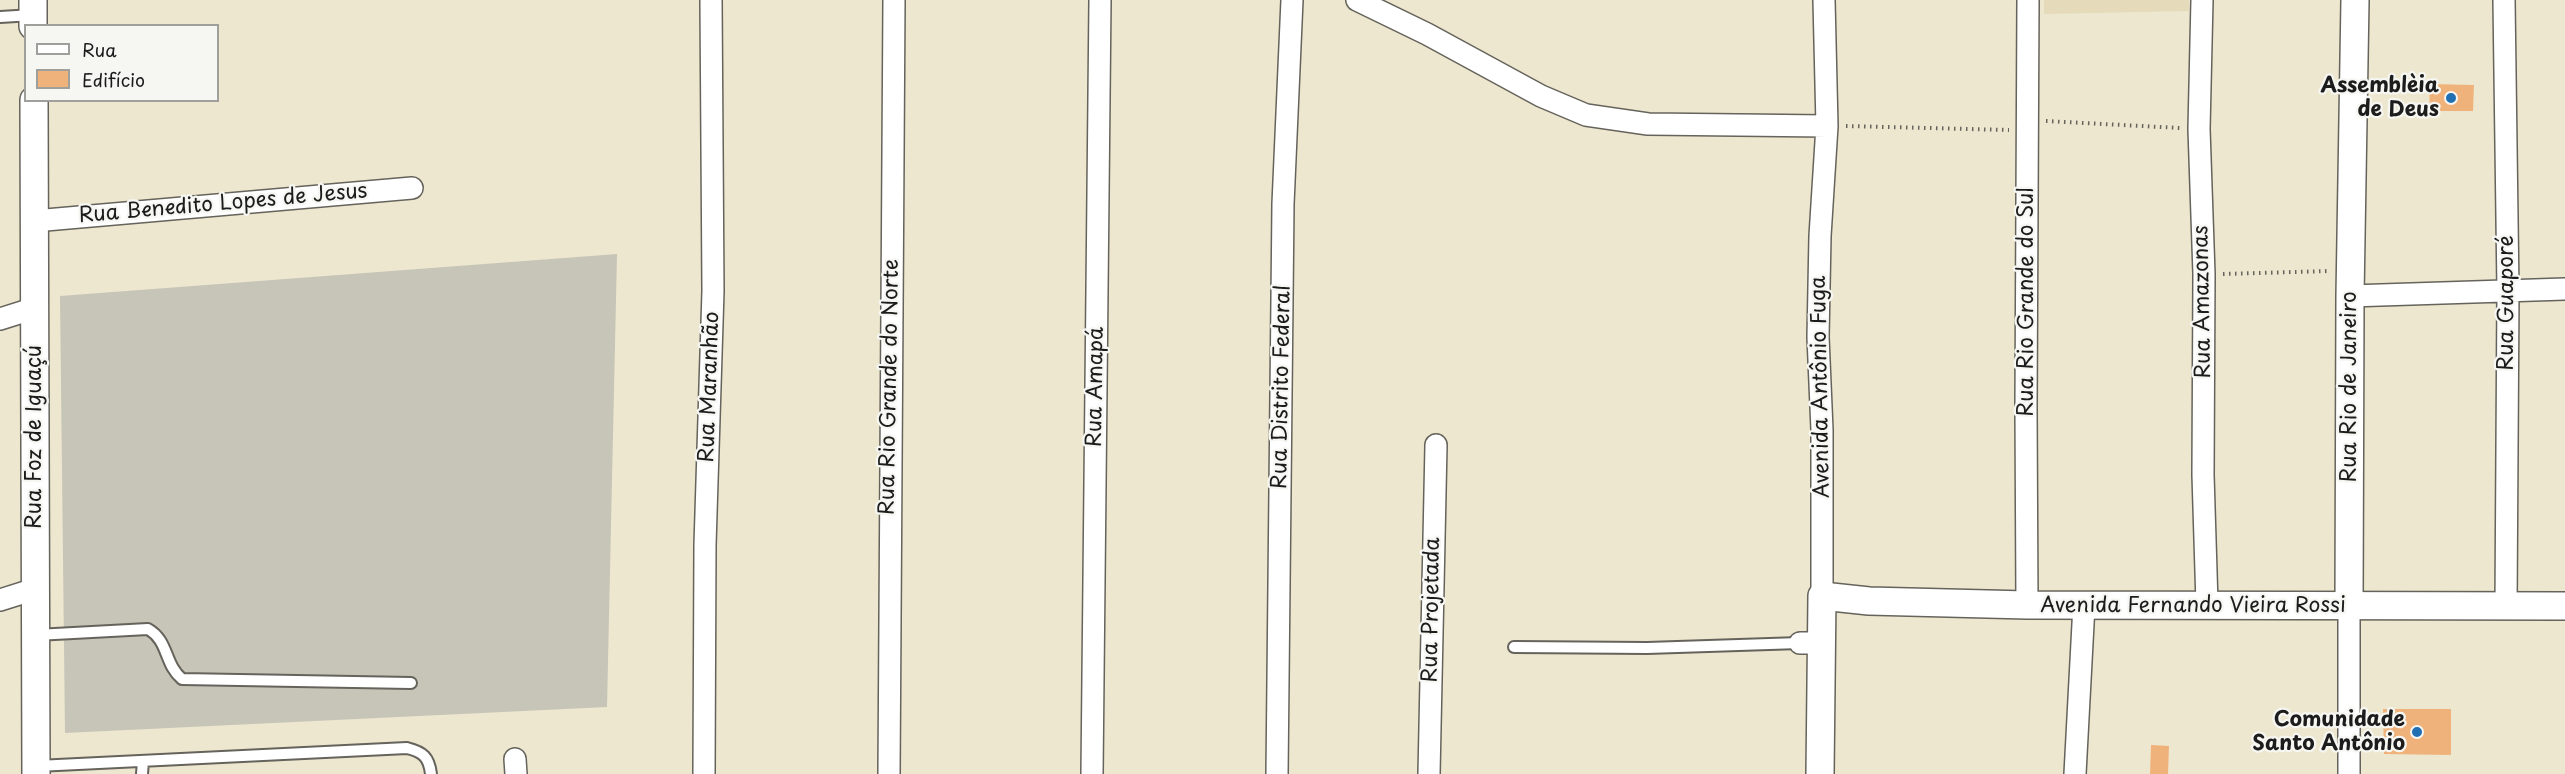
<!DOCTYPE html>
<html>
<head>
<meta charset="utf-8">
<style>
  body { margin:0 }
  #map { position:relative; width:2565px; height:774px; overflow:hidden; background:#ede7cf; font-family:"Playpen Sans",sans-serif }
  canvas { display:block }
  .legend { position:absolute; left:24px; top:24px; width:195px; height:78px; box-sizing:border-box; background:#f6f6f2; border:2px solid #9f9f9c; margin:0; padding:8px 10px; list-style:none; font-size:18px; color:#1c1c1c }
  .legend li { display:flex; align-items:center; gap:12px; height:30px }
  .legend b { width:30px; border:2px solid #9f9f9c }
</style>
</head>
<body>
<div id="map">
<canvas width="2565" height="774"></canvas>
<ul class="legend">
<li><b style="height:8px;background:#fff"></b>Rua</li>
<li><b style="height:16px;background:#f0b27b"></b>Edifício</li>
</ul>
</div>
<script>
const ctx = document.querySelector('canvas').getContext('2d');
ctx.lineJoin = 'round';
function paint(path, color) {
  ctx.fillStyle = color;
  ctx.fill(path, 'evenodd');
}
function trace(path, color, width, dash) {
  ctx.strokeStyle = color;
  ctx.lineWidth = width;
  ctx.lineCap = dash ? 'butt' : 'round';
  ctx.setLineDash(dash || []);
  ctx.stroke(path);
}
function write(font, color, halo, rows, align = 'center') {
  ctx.font = font + ' "Playpen Sans",sans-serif';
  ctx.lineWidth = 4.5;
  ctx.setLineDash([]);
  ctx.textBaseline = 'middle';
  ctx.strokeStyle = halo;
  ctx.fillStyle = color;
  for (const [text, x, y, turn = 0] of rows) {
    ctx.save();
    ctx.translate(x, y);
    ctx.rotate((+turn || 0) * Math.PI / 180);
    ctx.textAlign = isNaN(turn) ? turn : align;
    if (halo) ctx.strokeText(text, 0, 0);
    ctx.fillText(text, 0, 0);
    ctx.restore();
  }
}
const built = new Path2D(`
  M2044,0H2189V11L2044,14Z`);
const industrial = new Path2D(`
  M617,254L607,707L65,733L60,296Z`);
const building = new Path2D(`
  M2429,84L2474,85L2473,111H2430Z
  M2383,709H2451V755L2384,754Z
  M2151,745L2169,746L2168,774H2150Z`);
const path = new Path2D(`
  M2046,121L2180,128
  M1846,126L2009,130
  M2223,274L2330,271`);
const service = new Path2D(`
  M0,17L33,15
  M36,635L148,629C169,641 164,664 182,679L411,683
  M1514,647L1647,648L1800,643
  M37,766L407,748C423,752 429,757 431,774
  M142,774L143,761`);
const minor = new Path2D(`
  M1357,0L1427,34L1541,96L1586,115L1648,124L1827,126
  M2202,0L2199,129L2204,274L2203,475L2207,604
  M2504,0L2508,291L2506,606
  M34,221L412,188
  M2350,296L2565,289
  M0,319L35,308
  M1822,596V430L1818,337L1820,236L1827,126L1824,0
  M0,600L35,589
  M2027,605L2026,408L2028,0
  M2349,606V774
  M1800,643H1822
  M515,759L516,774
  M704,774L705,545L713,291L711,0
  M889,774L894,0
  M1092,774L1100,0
  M1277,774L1283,204L1292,0
  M1429,774L1436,445
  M2075,774L2084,605`);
const tertiary = new Path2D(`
  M33,0V26
  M34,100L36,774
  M2349,606L2350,296L2355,0
  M1820,774L1822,596L1869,601L2027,605L2565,606`);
const markers = [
  [2451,98,6,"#1f6fb2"],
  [2417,732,6,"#1f6fb2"]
];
const poiNames = [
  ["Assemblèia",2439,86],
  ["de Deus",2439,110],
  ["Comunidade",2405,720],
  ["Santo Antônio",2405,744]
];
const streetNames = [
  ["Rua Benedito Lopes de Jesus",223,204,-5],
  ["Rua Rio Grande do Sul",2027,302,-90],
  ["Rua Amazonas",2203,302,-91],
  ["Rua Guaporé",2507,303,-90],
  ["Rua Maranhão",710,387,-88],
  ["Rua Rio Grande do Norte",890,387,-89],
  ["Rua Amapá",1096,387,-89],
  ["Rua Distrito Federal",1282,387,-89],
  ["Avenida Antônio Fuga",1821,387,-91],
  ["Rua Rio de Janeiro",2350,387,-90],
  ["Rua Foz de Iguaçú",35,437,-90],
  ["Avenida Fernando Vieira Rossi",2193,606],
  ["Rua Projetada",1432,610,-89]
];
paint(built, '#e5dbba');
paint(industrial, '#c7c5b8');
paint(building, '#f0b27b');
trace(service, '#65635b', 14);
trace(minor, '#65635b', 24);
trace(tertiary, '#65635b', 30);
trace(path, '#65635b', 4, [1.5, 4.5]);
trace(service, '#fff', 10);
trace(minor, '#fff', 21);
trace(tertiary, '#fff', 27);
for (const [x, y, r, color] of markers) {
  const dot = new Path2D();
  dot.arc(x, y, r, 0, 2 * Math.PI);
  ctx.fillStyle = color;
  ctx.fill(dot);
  trace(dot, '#f6f6f2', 2);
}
write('bold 21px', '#1c1c1c', '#f6f6f2', poiNames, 'right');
write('21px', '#1c1c1c', '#f6f6f2', streetNames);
</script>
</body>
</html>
